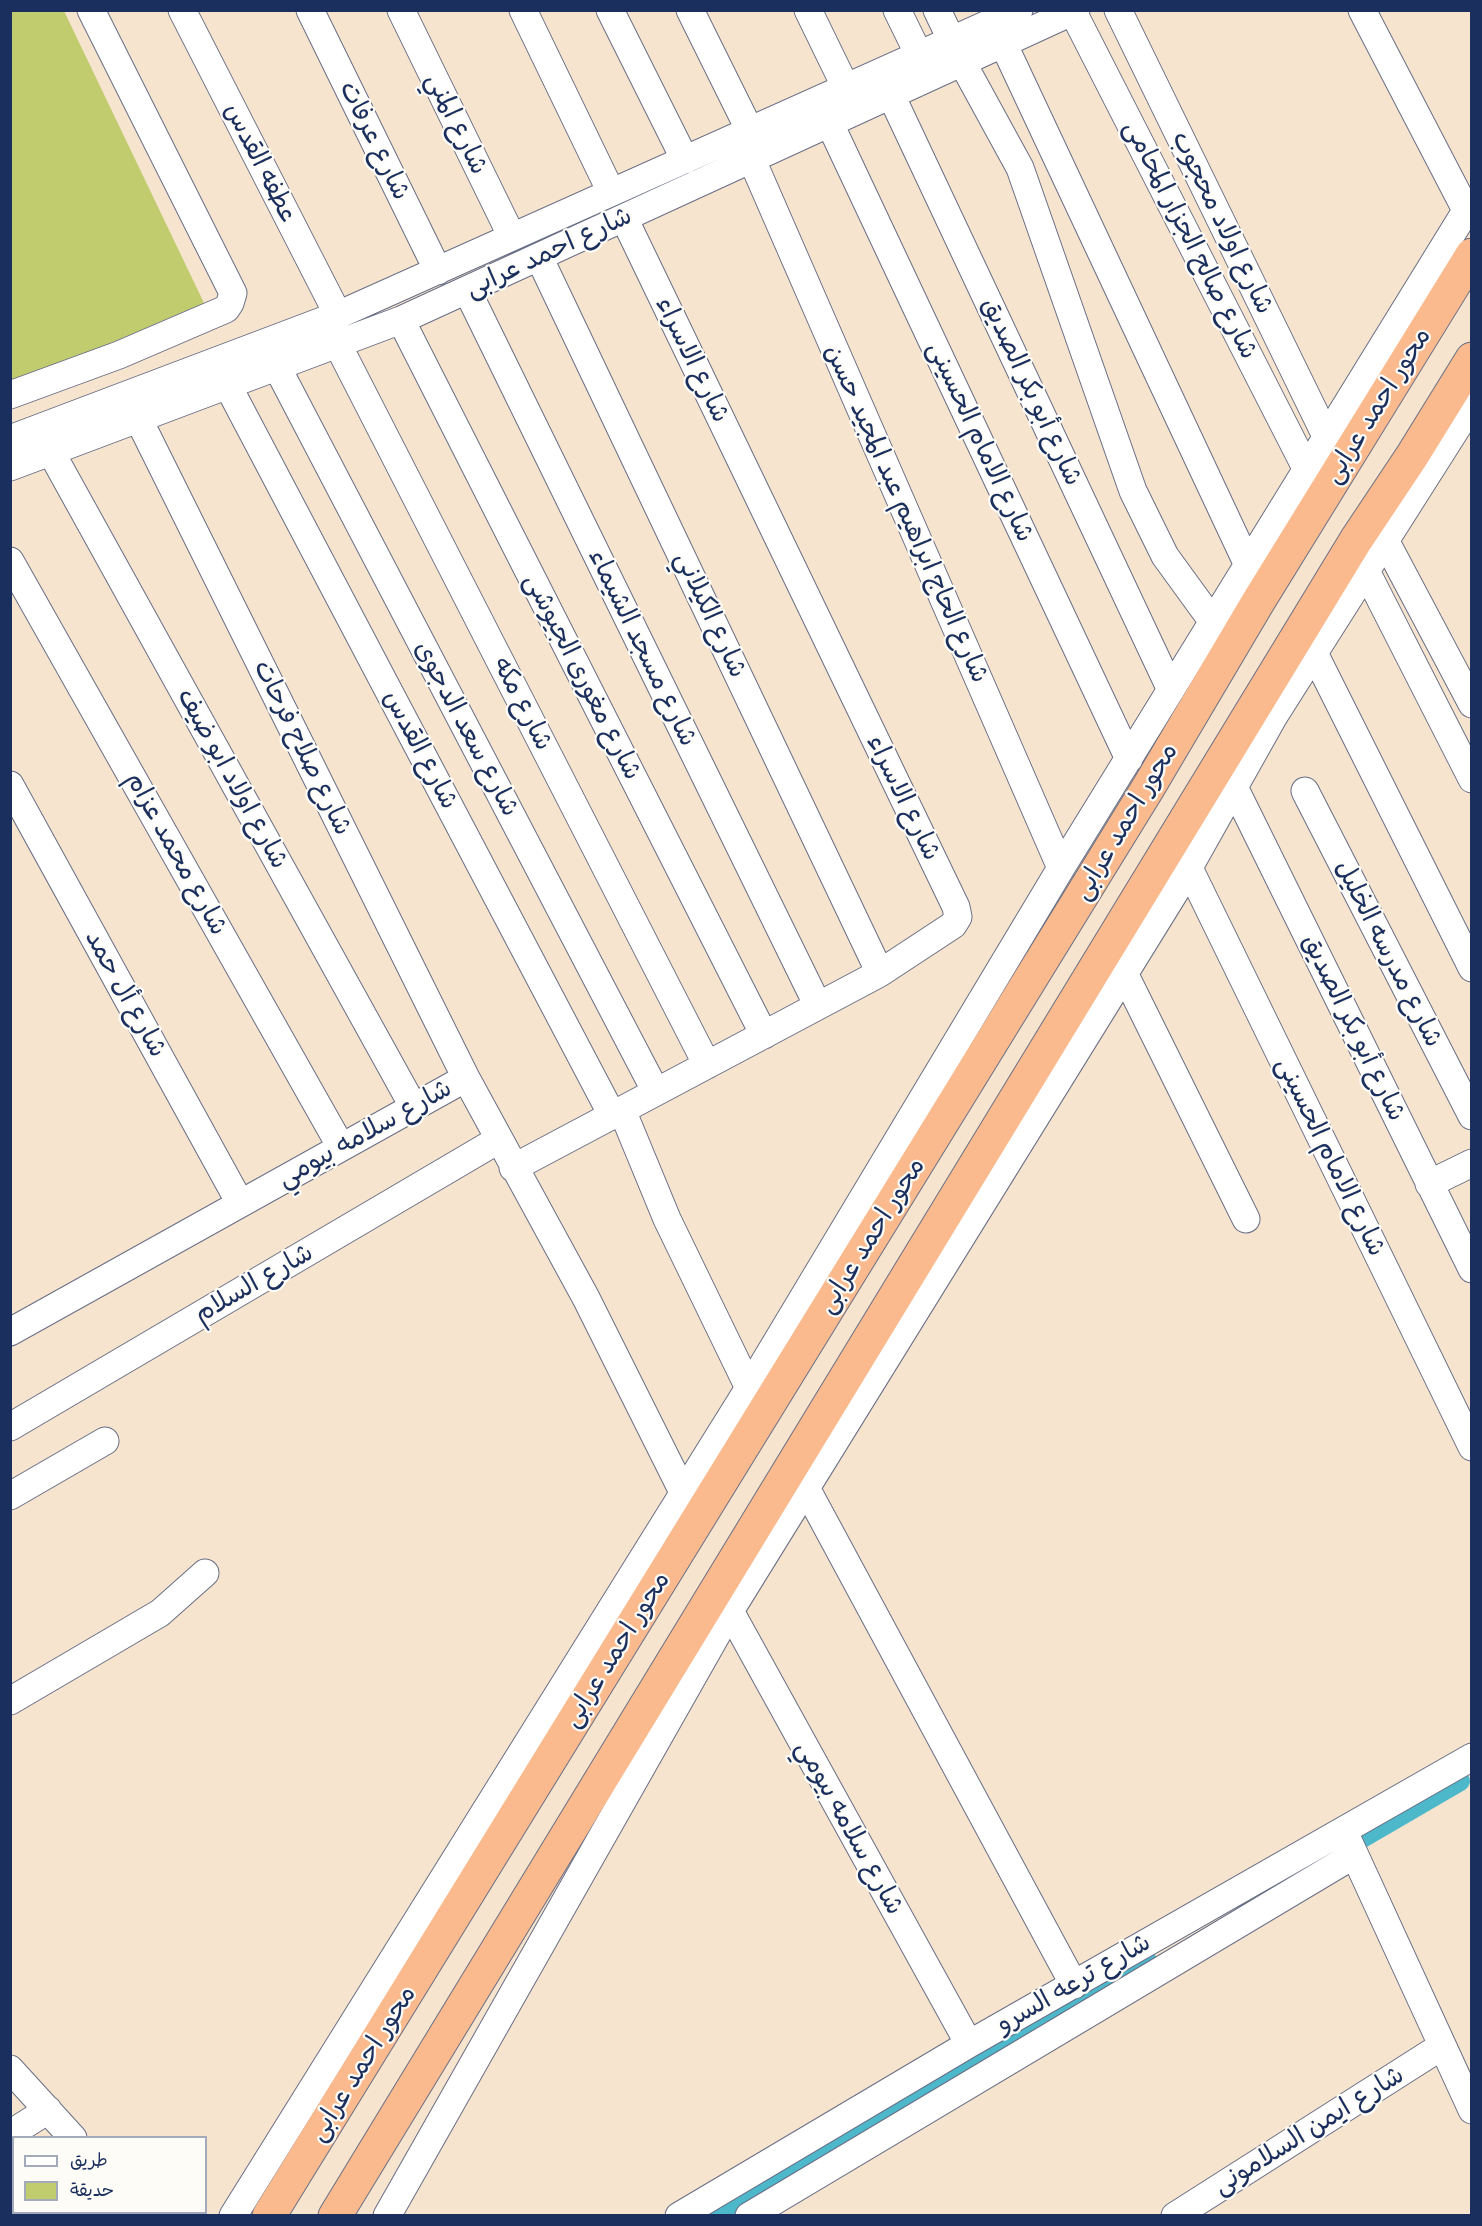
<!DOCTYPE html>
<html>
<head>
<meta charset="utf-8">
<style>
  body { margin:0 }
  #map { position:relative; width:1482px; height:2226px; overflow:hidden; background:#f6e4ce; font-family:Caveat,"Playpen Sans Arabic",sans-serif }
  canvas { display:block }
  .frame { position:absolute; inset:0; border:12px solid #1b2f5e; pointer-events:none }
  .legend { position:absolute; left:12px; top:2136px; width:195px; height:78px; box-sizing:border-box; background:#fdfcf7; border:2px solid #a3aaba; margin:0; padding:8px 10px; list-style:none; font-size:18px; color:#1b2f5e }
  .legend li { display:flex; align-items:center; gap:12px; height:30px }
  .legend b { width:30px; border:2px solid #a3aaba }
</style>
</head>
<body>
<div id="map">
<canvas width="1482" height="2226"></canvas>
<div class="frame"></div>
<ul class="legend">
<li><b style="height:8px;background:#fff"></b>طريق</li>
<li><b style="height:16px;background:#c0cc6e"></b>حديقة</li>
</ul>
</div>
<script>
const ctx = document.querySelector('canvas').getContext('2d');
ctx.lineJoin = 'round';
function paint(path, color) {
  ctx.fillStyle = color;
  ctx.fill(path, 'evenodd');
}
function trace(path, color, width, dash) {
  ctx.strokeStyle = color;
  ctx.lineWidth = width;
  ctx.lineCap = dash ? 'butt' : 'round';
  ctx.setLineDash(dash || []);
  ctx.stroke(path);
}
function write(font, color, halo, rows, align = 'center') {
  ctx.font = font + ' Caveat,"Playpen Sans Arabic",sans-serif';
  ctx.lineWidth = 4.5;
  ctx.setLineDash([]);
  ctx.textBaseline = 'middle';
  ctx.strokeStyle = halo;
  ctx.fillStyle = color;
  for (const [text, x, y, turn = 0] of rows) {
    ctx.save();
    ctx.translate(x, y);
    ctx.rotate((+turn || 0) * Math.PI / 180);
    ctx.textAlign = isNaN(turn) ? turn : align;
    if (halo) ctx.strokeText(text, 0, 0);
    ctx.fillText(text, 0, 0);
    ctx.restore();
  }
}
const green = new Path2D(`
  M11,11H64L204,303L11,386Z`);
const canal = new Path2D(`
  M1357,1841L1460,1781
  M712,2216L1148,1962`);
const minor = new Path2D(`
  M182,10L338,315
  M310,10L438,271
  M401,10L512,237
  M523,10L611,192
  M610,10L685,160
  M690,10L750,131
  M808,10L846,88
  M897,10L919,55
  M937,10L962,62L1020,168L1133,491L1165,556L1213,622
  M1118,10L1326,436
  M1362,10L1466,210
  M1073,12L1306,468
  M1003,43L1248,565
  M891,95L1171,690
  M830,124L1129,759
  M752,160L1061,868
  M539,257L880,973
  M467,290L818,1006
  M401,320L764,1035
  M337,343L707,1065
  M276,365L656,1092
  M227,384L612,1115
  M10,395L119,355L226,309L230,303L233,293L91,10
  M138,418L466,1078L586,1298L684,1494
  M10,439L338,315L1019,10
  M51,452L413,1106
  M10,467L401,320L1076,10
  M1385,540L1472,704
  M10,561L341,1147
  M1366,571L1472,779
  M1314,653L1472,968
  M10,785L240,1203
  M1234,787L1472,1269
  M1305,791L1472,1116
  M1189,868L1472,1447
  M1124,973L1246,1219
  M622,1110L667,1219L749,1388
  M513,1168L880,973L953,925L958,917L956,907L624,218
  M1429,1184L1472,1163
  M10,1332L466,1078
  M10,1427L498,1140
  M806,1488L1074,1985
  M10,1496L105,1441
  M730,1611L969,2044
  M10,1701L160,1613L205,1573
  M1347,1838L1472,2110
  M10,2069L73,2138
  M10,2134L48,2110
  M172,2212L178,2216
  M233,2216L749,1388L1061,868L1472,201
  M387,2216L730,1611L1178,887L1274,716L1472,404
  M679,2216L969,2044L1472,1757
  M749,2216L1354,1855
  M1175,2216L1442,2046`);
const highway = new Path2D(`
  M269,2216L1148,788L1258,602L1472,255
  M335,2216L1356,540L1412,456L1472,359`);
const streetNames = [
  ["شارع المني",456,124,64],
  ["شارع عرفات",374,141,64],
  ["عطفه القدس",260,163,63],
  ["شارع اولاد محجوب",1222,223,64],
  ["شارع صالح الجزار المحامى",1190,240,63],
  ["شارع احمد عرابى",549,253,-25],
  ["شارع الاسراء",692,360,64],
  ["شارع أبو بكر الصديق",1031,392,65],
  ["محور احمد عرابى",1378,406,-58],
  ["شارع الامام الحسينى",980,442,65],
  ["شارع الحاج ابراهيم عبد المجيد حسن",906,514,66],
  ["شارع الكيلاني",710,615,65],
  ["شارع مسجد الشيماء",642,648,64],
  ["شارع مغورى الجيوشى",582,677,63],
  ["شارع مكه",522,704,63],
  ["شارع سعد الدجوى",466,729,62],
  ["شارع صلاح فرحات",302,748,64],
  ["شارع القدس",420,750,62],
  ["شارع اولاد ابو ضيف",232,779,61],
  ["شارع الاسراء",903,798,64],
  ["محور احمد عرابى",1126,822,-59],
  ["شارع محمد عزام",176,854,61],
  ["شارع مدرسه الخليل",1388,954,63],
  ["شارع أل حمد",125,994,61],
  ["شارع أبو بكر الصديق",1353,1028,64],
  ["شارع سلامه بيومي",365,1134,-29],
  ["شارع الامام الحسينى",1330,1157,64],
  ["محور احمد عرابى",872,1236,-58],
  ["شارع السلام",254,1284,-30],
  ["محور احمد عرابى",617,1650,-58],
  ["شارع سلامه بيومي",849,1828,61],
  ["شارع ترعه السرو",1074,1984,-30],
  ["محور احمد عرابى",363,2064,-58],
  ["شارع ايمن السلامونى",1309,2131,-32]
];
paint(green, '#c0cc6e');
trace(canal, '#4eb8cb', 20);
trace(minor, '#686e85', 29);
trace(highway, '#686e85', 35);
trace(minor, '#fff', 27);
trace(highway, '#fbba8d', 33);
write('26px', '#1b2f5e', '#fdfcf7', streetNames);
</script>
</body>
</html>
